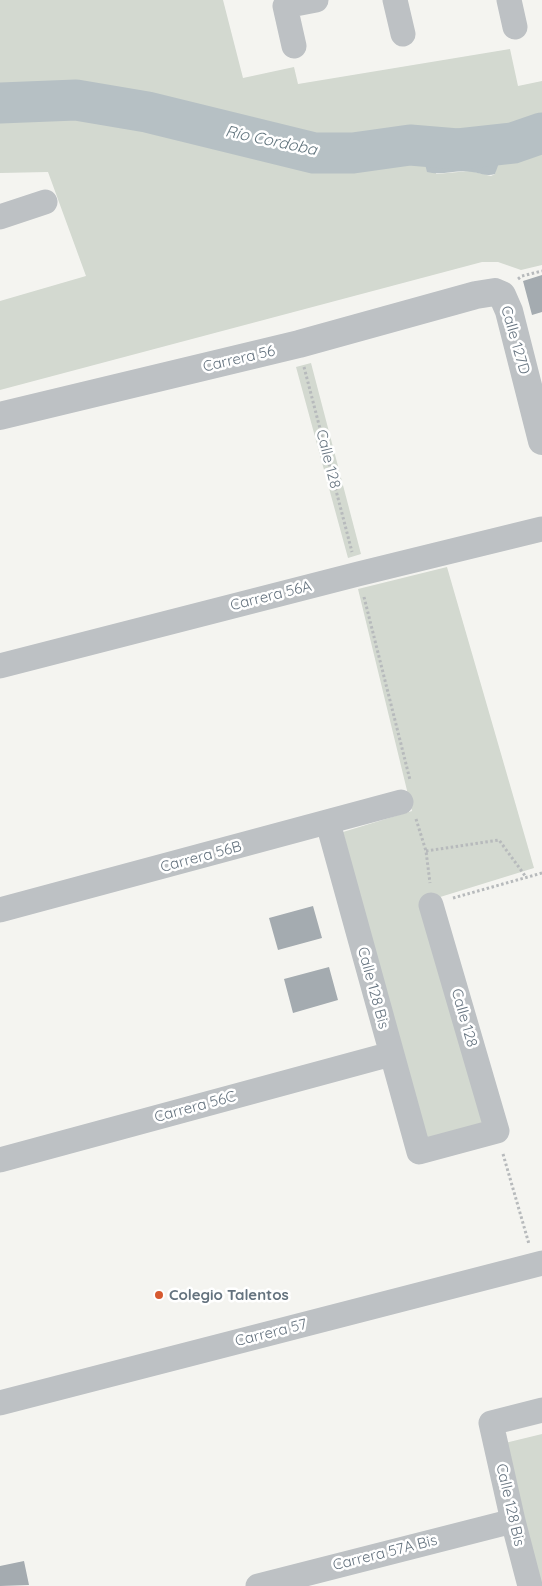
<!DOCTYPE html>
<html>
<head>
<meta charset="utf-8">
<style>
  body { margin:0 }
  canvas { display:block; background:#f4f4f0 }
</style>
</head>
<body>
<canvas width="542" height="1586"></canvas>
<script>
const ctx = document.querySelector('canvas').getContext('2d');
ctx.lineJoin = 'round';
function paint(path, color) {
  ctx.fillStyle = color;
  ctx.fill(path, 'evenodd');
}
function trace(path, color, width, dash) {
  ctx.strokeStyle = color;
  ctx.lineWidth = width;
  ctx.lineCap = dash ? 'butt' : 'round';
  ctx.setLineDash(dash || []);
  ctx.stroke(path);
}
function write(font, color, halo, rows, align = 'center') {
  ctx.font = font + ' Quicksand,sans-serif';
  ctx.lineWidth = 5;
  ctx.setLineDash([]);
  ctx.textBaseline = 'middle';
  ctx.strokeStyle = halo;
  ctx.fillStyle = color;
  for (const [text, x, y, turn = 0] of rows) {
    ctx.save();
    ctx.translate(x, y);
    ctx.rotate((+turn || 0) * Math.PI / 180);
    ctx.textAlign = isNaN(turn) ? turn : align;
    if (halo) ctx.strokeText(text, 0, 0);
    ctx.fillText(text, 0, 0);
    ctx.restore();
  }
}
const green = new Path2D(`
  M0,0H223L243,78L294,67L298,84L510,49L518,86L542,81V265L521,270L498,262H482L0,390V301L86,276L48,172L0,173ZM446,151L499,153L495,174L491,176L470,171L436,174L437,154Z
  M311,363L361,554L348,558L296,367Z
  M447,567L534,868L424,902L485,1123L424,1139L343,832L412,811L358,589Z
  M542,1434V1586L505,1443Z`);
const water = new Path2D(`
  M446,151C463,155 481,150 499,153L500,160L495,174C487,177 480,173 472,172C457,169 442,176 427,172L425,164L426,157Z`);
const river = new Path2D(`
  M0,103L76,100L147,112L314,153H353L410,145L458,149L513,143L542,133`);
const building = new Path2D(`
  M542,275V312L532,315L523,281Z
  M313,906L322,938L278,950L269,918Z
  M329,967L338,1000L293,1013L284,979Z
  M24,1561L29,1585L0,1586V1566Z`);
const path = new Path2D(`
  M518,279L522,276L542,271
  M304,367L352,552
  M364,597L410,780
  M416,819L426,851L430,883
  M426,851L499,840L526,877
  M453,898L542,873
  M503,1154L529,1244`);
const minor = new Path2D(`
  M395,0L403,34
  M509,0L515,27
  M294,46L285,6L316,0
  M0,217L45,202
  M0,666L358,574L542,529
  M328,823L419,1152L497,1131L431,905
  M0,910L401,802
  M0,1160L391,1054
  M0,1403L542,1263
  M258,1586L513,1521
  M530,1586L513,1521L491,1423L542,1410`);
const tertiary = new Path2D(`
  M0,416L299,344L476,295L495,292L502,295L509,311L542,441`);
const markers = [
  [159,1295,5,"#d6592f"]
];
const streetNames = [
  ["Calle 127D",515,340,74],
  ["Carrera 56",239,359,-13],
  ["Calle 128",328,459,76],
  ["Carrera 56A",271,596,-14],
  ["Carrera 56B",201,857,-15],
  ["Calle 128 Bis",373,988,75],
  ["Calle 128",464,1018,74],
  ["Carrera 56C",195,1107,-15],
  ["Carrera 57",271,1333,-14],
  ["Calle 128 Bis",510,1505,77],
  ["Carrera 57A Bis",385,1553,-14]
];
const poiNames = [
  ["Colegio Talentos",169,1295]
];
const waterNames = [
  ["Río Cordoba",271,141,12]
];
paint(green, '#d3d9d0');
paint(water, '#b6c0c4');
trace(river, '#b6c0c4', 41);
paint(building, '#a4abb0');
trace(path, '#b7babc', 3, [2.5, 2.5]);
trace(minor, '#bdc1c4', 25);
trace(tertiary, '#bdc1c4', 28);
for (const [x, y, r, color] of markers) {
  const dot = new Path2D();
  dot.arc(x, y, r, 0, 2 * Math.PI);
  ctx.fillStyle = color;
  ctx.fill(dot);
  trace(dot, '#fff', 2);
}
write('15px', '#65737f', '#fff', streetNames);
write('bold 15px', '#65737f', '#fff', poiNames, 'left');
write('italic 16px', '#61747d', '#fff', waterNames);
</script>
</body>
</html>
